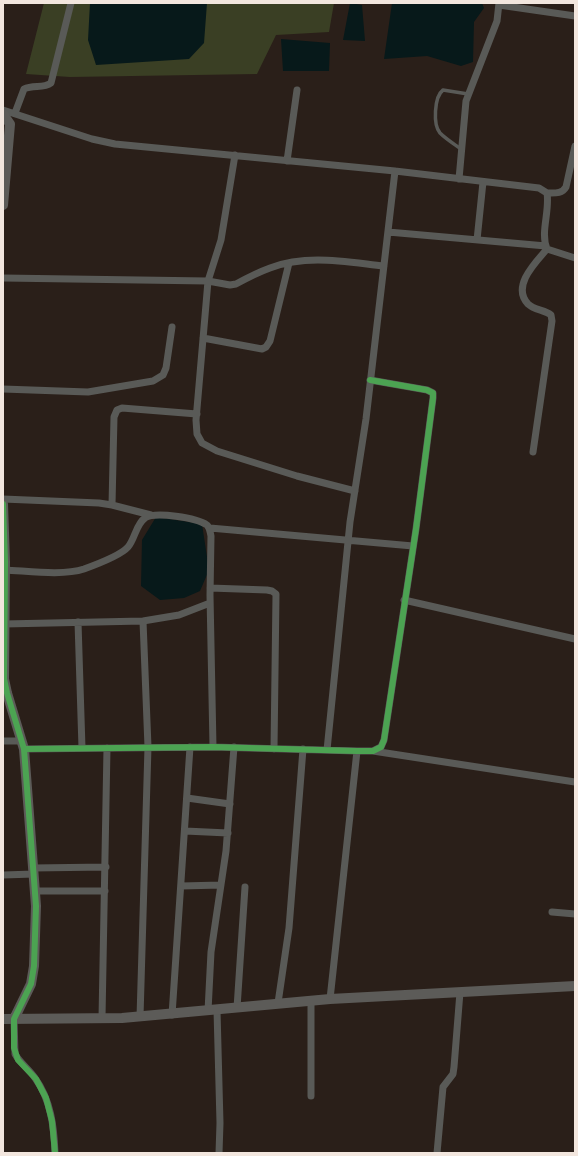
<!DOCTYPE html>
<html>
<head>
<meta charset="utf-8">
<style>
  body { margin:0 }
  #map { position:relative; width:578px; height:1156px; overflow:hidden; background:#2a1f19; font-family:"Fira Sans",sans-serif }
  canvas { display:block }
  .frame { position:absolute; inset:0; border:4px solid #f2e6de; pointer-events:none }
</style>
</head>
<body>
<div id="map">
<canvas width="578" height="1156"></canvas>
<div class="frame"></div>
</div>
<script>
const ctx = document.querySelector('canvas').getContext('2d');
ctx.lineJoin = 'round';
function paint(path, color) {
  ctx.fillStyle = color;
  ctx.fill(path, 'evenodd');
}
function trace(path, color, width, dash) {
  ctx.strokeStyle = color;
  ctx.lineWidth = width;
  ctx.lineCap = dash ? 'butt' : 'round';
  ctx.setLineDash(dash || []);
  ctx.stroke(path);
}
const green = new Path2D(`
  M44,3H334L329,32L276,35L257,74L70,77L26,74Z`);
const water = new Path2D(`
  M90,3H207L204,43L189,59L96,65L88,40Z
  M350,3L362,5L365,41L343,40Z
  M392,3H482L484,8L474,22L473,62L461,66L427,56L384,59Z
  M281,39L330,43L329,71H283Z
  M156,517L202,524L209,570L200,591L184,598L160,600L141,586L142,540Z`);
const lane = new Path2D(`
  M461,149C454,144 446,139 440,133C433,125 434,97 443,90L468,94`);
const street = new Path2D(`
  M499,5L575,16
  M3,110L92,139L115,144L395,171L539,188L547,193C550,212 540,232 547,249L575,258
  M15,113L24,89C33,84 43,89 51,83L71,3
  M235,155L221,240L208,281L196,420L197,434L202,443L217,451L297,476L355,491
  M287,161L297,90
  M459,179L466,101L497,21L499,3
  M547,193C555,193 562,194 566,187L575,146
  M388,232L546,246
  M477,240L483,182
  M3,278L208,281L230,285L236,284C247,278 259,272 270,268C307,254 346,262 384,266
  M203,338L262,349L266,347L270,341L289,263
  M3,389L88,392L153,381L163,375L166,368L172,327
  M533,452L552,321L551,315C545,310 534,310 528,304C511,286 536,262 547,249
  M3,499L99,503L112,505L151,515
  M112,505L114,417L117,410L122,408L197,414
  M210,528L413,546
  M5,570C28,571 63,576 84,569C95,565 121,555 128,547C135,539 136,524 145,518C155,511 197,518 207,525C210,528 210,532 211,536L210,595L213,747
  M210,588L267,590L272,591L276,594L274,749
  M404,600L575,639
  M78,622L82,748
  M4,624L143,621L179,615L210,603
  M3,741H22
  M24,749L213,747L357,751H373L381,747L384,740L416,529L433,398V393L427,390L370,380
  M327,750L350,522L366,419L395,171
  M373,751L575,782
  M187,798L230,804
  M185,831L228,833
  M33,868L106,867
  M3,875L34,874
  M181,886L221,885
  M35,891H105
  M552,912L575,914
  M330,999L357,751
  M278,1003L289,928L303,749
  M237,1008L245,887
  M217,1010L220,1123L219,1153
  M208,1011L211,952L226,851L234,747
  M172,1015L190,747
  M140,1017L148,747L143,621
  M102,1018L107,748
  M14,1019L15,1054C20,1063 29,1069 35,1078C51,1100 54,1127 55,1153
  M311,1096V1000
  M437,1153L443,1087L453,1074L454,1067L460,992`);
const secondary = new Path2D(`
  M3,114L10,124L3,205
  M3,504L5,562L4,679L7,693L24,749L36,906L34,966L31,984L14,1019
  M3,1019L122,1018L330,999L575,986`);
const cycleway = new Path2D(`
  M3,504L5,562L4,679L7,693L24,749L36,906L34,966L31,984L14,1019V1048L18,1060L36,1079L46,1098L52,1121L55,1153
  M24,749L213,747L357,751H373L381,747L384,740L416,529L433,398V393L427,390L370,380`);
paint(green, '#3a3f24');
paint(water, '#07191a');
trace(lane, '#595a57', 3.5);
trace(street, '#595a57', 7);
trace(secondary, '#5c5b58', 10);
trace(cycleway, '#4ca352', 6);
</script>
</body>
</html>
